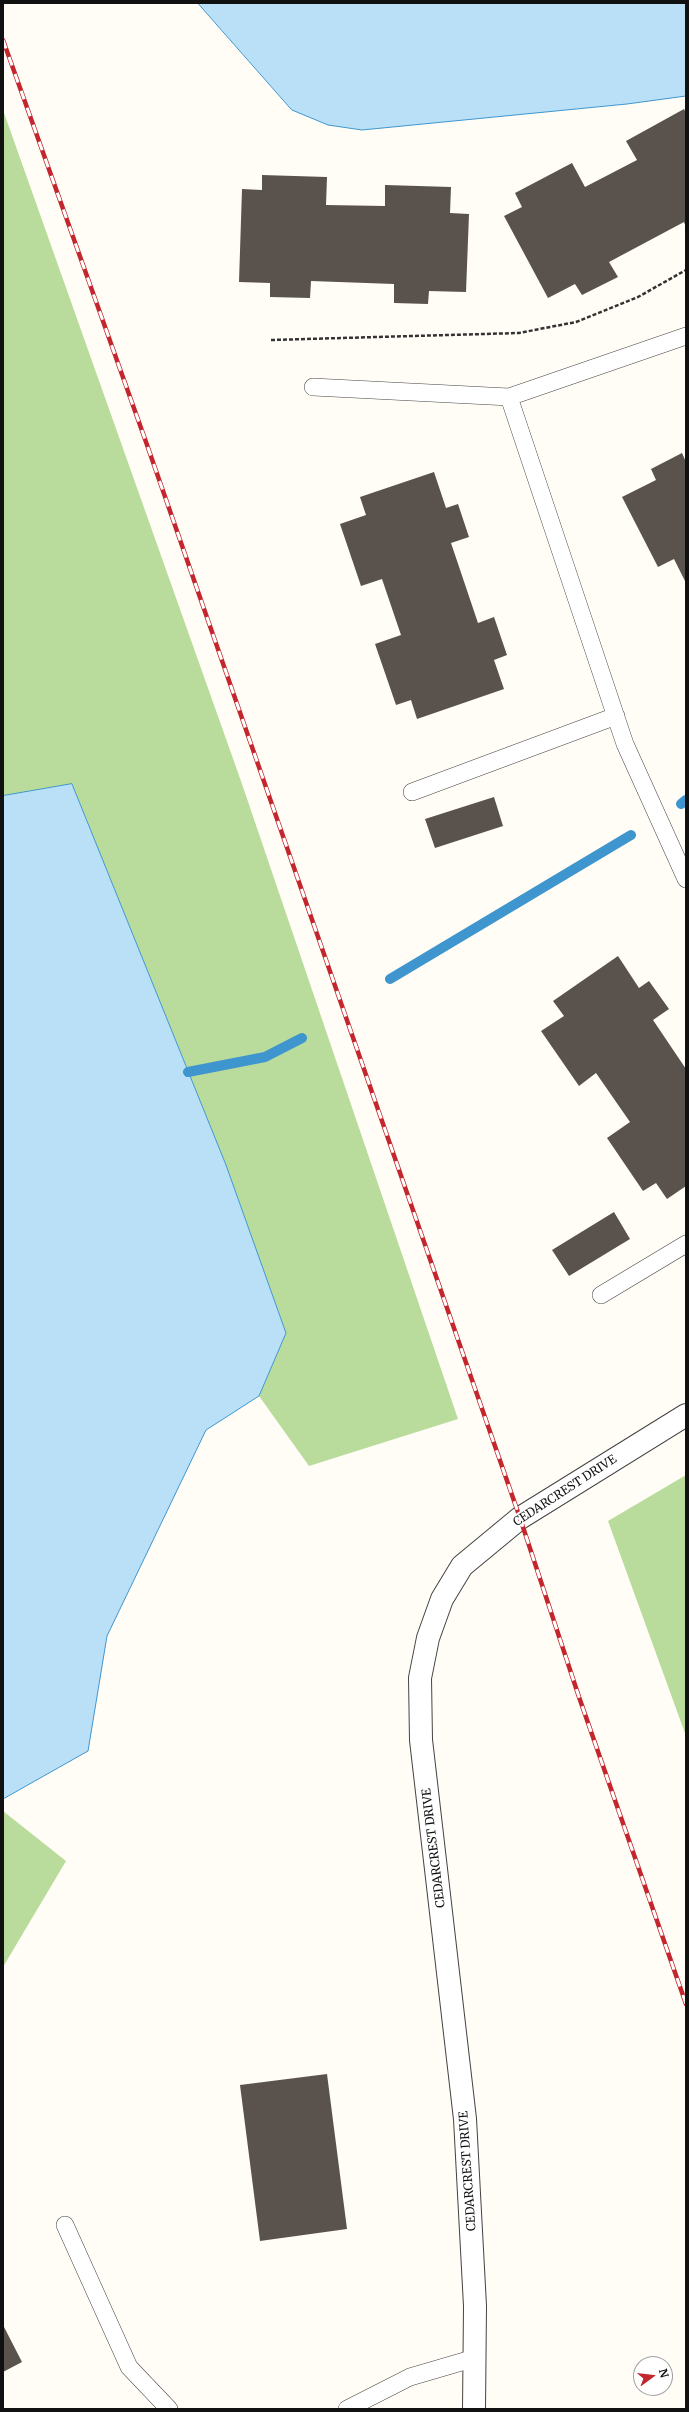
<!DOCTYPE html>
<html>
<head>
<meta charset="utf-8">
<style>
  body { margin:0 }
  #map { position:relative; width:689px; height:2412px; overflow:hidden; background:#fffdf5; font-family:Merriweather,serif }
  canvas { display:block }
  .frame { position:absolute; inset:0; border:4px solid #111; pointer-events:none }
  .north { position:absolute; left:633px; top:2356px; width:40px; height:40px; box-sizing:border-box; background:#fff; border:1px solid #a0a0a0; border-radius:50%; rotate:75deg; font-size:11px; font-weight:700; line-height:16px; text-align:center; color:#111 }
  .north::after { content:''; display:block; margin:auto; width:14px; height:18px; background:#c4262e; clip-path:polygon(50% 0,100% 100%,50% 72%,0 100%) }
</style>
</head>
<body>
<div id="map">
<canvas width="689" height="2412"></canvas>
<div class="frame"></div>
<div class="north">N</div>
</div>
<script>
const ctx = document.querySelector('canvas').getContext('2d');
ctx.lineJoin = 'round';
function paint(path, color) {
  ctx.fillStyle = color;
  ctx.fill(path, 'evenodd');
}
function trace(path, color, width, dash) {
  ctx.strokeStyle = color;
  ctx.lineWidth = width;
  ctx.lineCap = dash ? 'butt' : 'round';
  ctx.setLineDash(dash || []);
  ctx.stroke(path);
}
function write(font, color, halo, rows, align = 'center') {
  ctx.font = font + ' Merriweather,serif';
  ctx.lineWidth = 4;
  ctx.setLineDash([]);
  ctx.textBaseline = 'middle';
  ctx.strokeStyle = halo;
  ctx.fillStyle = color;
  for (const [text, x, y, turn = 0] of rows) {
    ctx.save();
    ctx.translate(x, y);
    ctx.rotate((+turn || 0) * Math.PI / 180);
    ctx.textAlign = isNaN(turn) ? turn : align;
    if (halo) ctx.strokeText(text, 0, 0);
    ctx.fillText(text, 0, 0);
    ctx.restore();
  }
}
const forest = new Path2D(`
  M3,110L242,784L458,1419L309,1466L259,1396L286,1333L226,1165L72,784L3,796Z
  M686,1475V1736L608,1521Z
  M3,1811L66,1861L3,1967Z`);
const water = new Path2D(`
  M198,3H686V96L627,104L362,130L328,125L292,110Z
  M72,784L226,1165L286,1333L259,1396L206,1430L107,1636L88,1751L3,1799V796Z`);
const stream = new Path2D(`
  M681,804L686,800
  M390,979L631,835
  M188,1072L265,1057L302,1038`);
const building = new Path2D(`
  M684,109L686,113V227L684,222L609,262L618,277L582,295L575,284L548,298L504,216L522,207L515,193L572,163L585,187L637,160L626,141Z
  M262,175L327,177L326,205L385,206V185L451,187L450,213L469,214L466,292L429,291L428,304L394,303V284L311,281L310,298L270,297V283L239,282L242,189L262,190Z
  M682,453L686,462V583L674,559L658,567L622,497L656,480L651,469Z
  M434,472L446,508L458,504L469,537L451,543L478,623L494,617L507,655L494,660L504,689L417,719L411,700L396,705L375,644L401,635L382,579L361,586L340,524L366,515L360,497Z
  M494,797L503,826L435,848L425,819Z
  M618,956L639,988L649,981L669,1009L653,1020L686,1069V1186L667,1199L656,1183L643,1191L607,1138L630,1122L596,1073L579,1086L541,1031L564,1016L553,1001Z
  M614,1212L630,1239L569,1276L552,1250Z
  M327,2074L347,2229L260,2241L240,2085Z
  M3,2325L22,2362L3,2372Z`);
const path = new Path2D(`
  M271,340L519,333L576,322L638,297L686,270`);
const service = new Path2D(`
  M313,387L509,397L686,336
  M509,397L625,744L686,879
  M412,792L616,716
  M601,1295L686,1244
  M65,2225L129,2367L169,2409
  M347,2409L410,2377L475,2358`);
const tertiary = new Path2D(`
  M474,2409L475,2306L465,2119L421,1740L420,1678L428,1638L442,1599L462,1566L520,1518L686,1415`);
const rail = new Path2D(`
  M3,40L146,442L520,1518L579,1697L686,2004`);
const streetNames = [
  ["CEDARCREST DRIVE",565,1491,-33],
  ["CEDARCREST DRIVE",434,1848,-97],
  ["CEDARCREST DRIVE",468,2171,-94]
];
paint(forest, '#b9dc9c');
paint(water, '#b9e0f7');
trace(water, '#3f96cf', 1);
trace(stream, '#3f96cf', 10);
paint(building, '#5a524d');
trace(service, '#444', 18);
trace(tertiary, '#444', 24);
trace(path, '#333', 2.5, [4, 2]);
trace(service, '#fff', 17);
trace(tertiary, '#fff', 22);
trace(rail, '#c4262e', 4.5);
trace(rail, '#fff', 3, [9]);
write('12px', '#111', '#fff', streetNames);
</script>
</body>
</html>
